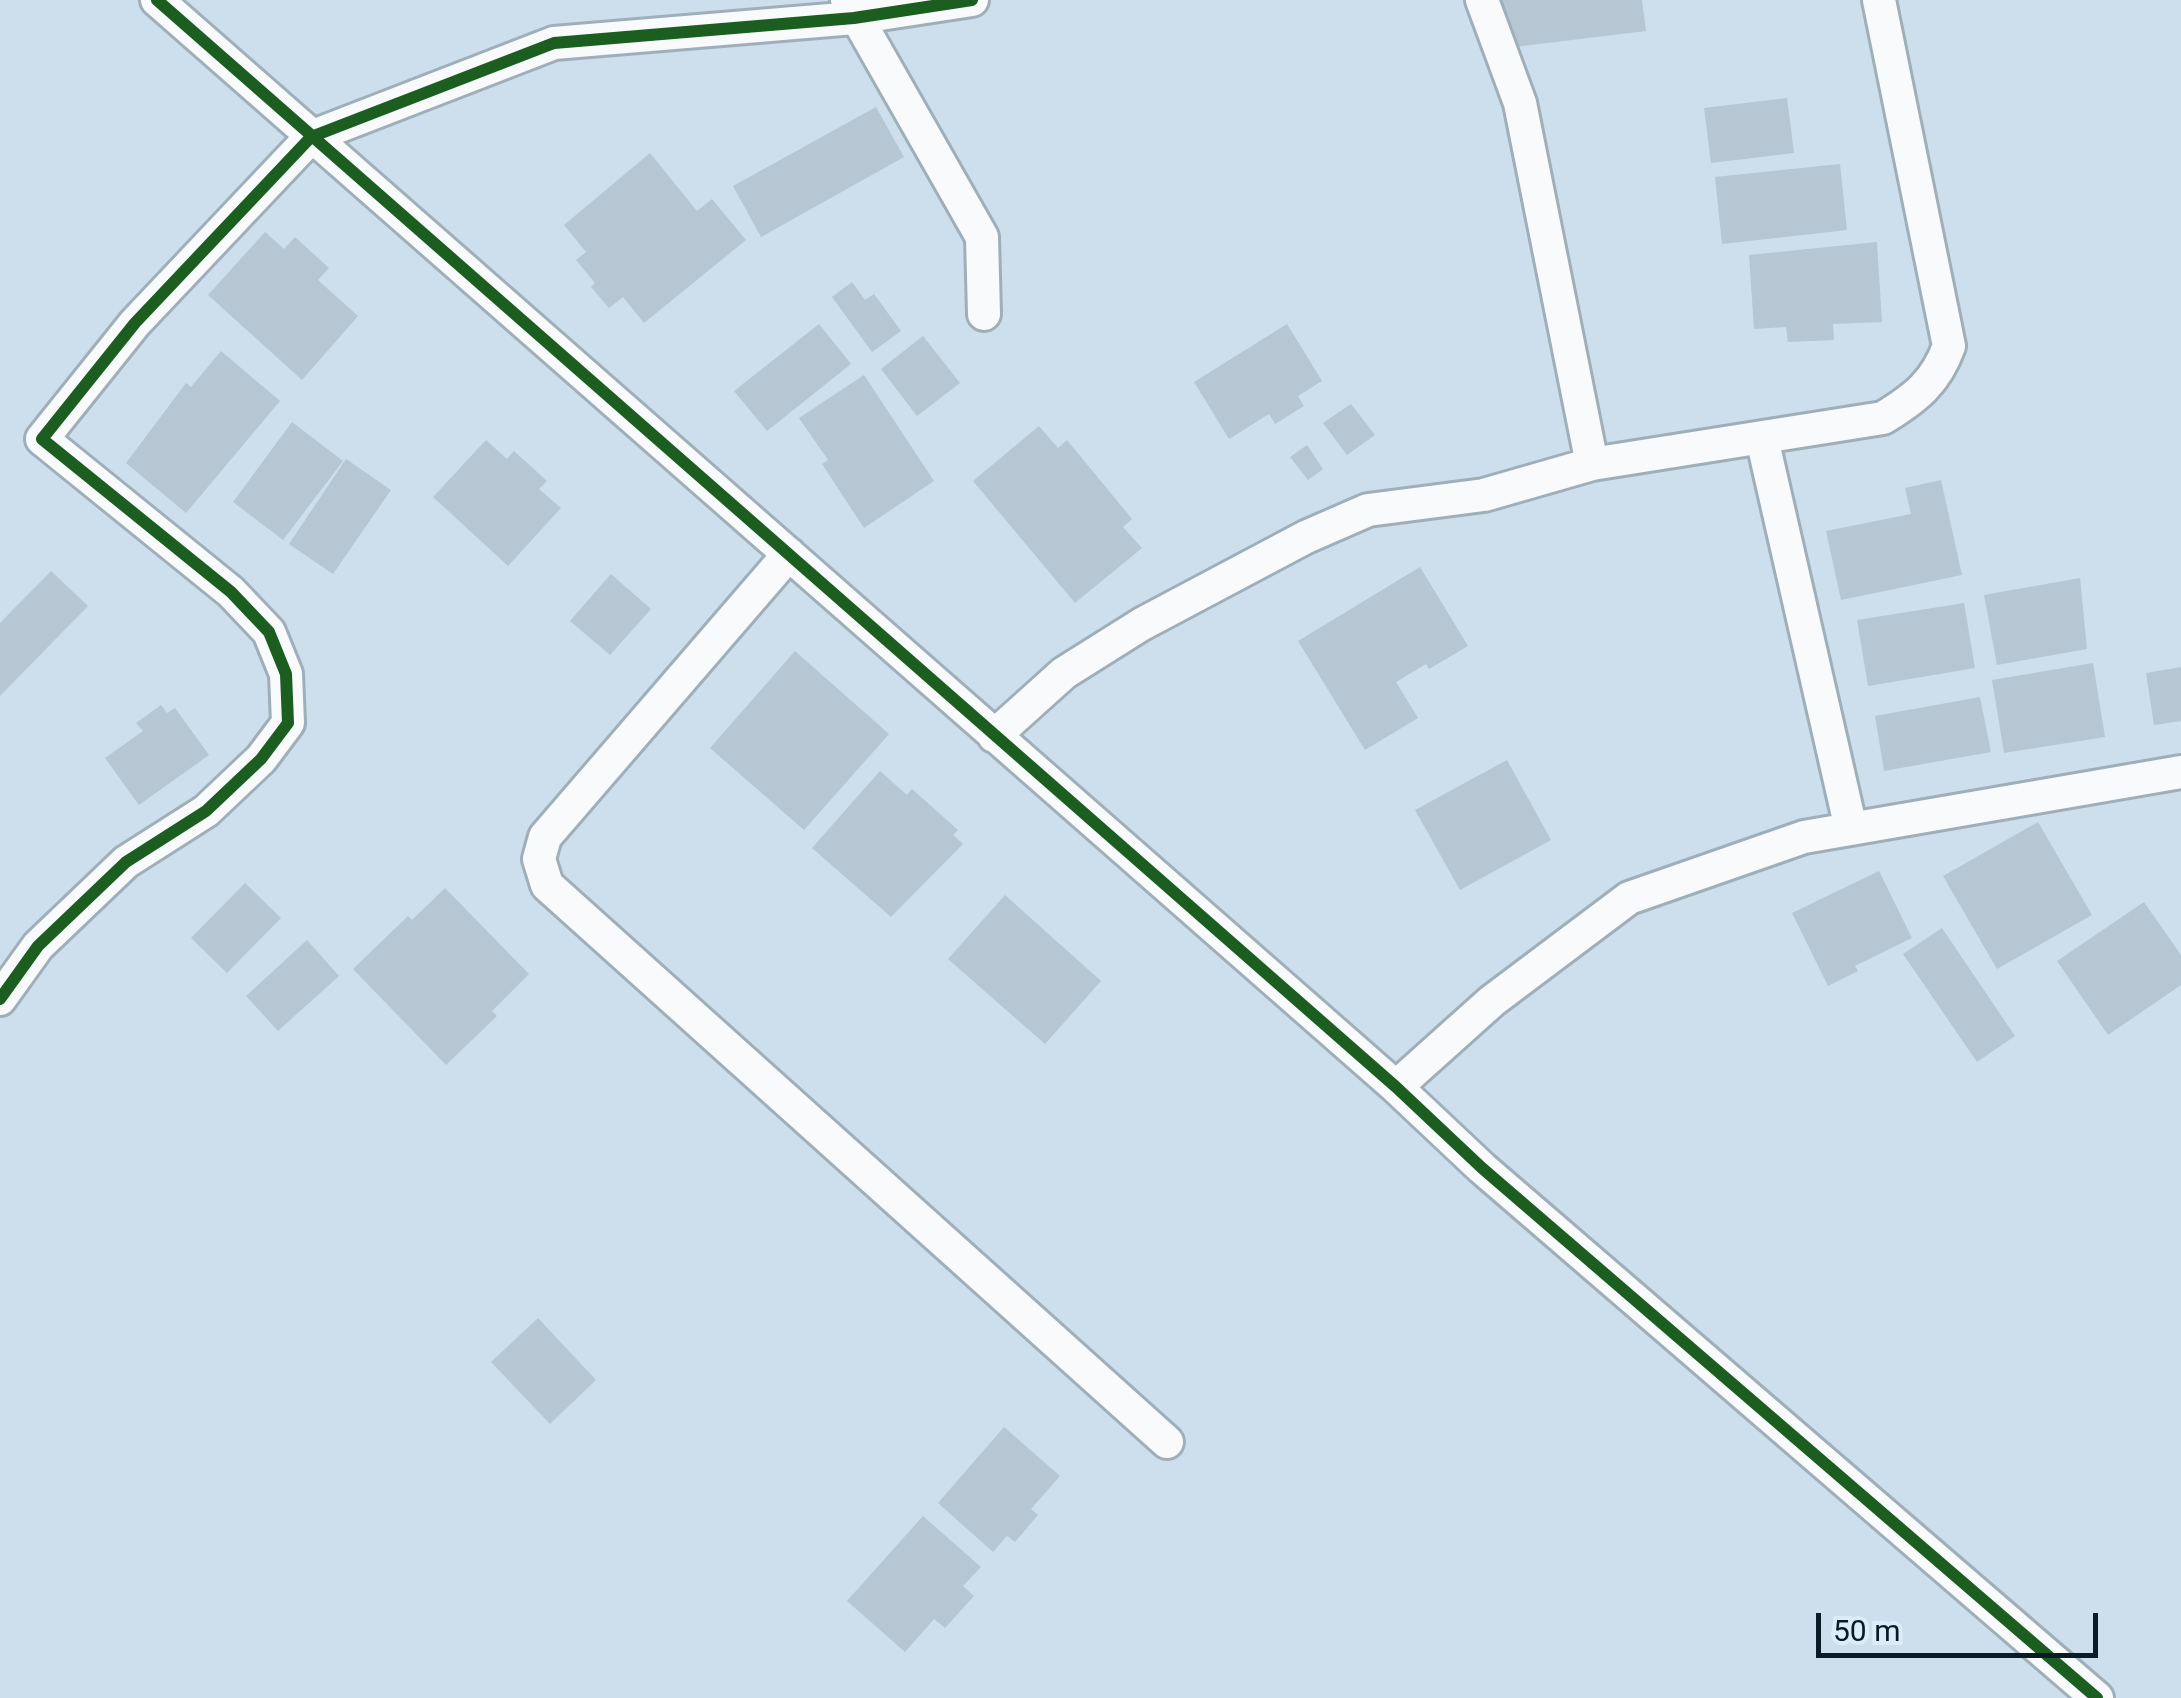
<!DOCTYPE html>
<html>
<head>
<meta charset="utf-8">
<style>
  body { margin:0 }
  #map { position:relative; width:2181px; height:1698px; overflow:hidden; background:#cddfec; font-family:Roboto,sans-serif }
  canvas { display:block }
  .scale { position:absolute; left:1816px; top:1613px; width:282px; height:45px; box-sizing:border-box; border:5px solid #0b1b25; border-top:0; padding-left:12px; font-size:30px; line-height:35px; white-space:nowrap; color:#0b1b25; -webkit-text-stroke:8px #dcecf8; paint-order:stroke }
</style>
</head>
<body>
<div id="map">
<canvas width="2181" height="1698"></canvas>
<div class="scale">50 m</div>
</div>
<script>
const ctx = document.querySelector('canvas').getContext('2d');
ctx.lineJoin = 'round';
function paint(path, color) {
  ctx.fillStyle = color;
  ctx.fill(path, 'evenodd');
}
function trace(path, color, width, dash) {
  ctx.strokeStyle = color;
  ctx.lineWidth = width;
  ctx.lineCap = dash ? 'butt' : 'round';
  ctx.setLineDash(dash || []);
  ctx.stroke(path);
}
const building = new Path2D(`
  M1500,0H1642L1646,31L1506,48Z
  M1787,98L1794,153L1711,163L1704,108Z
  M876,107L904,157L761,237L733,186Z
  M650,153L697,211L712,199L746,240L644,323L623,297L609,308L591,287L595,283L576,260L586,252L564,225Z
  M1840,164L1847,230L1722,244L1715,177Z
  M265,232L284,249L295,237L329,268L318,280L358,316L302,380L208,295Z
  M1877,242L1882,322L1833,324L1834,340L1788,342L1786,327L1754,329L1749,255Z
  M852,282L865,300L874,294L901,331L872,352L832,297Z
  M819,324L851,364L767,431L734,391Z
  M1287,324L1322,381L1298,396L1304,406L1275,424L1269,414L1229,439L1194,382Z
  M923,336L960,383L917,416L881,369Z
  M221,351L280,401L186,513L126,463L186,383L191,387Z
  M864,375L934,481L864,528L822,464L828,460L799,418Z
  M1351,404L1375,435L1347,455L1323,423Z
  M292,422L343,461L283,540L233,502Z
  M1039,426L1058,448L1067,440L1132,519L1123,527L1142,548L1075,603L973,481Z
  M486,440L507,459L514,451L547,481L539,489L561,508L508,566L433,497Z
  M1307,445L1323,469L1308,480L1290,457Z
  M346,459L391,490L333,574L289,544Z
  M1941,480L1962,575L1841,600L1826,531L1911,514L1905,488Z
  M1420,567L1468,646L1429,669L1426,664L1396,682L1418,718L1365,750L1298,641Z
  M51,571L88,606L0,696V623Z
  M611,574L651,609L610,655L570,621Z
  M2080,578L2087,649L1997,665L1984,595Z
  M1964,603L1975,668L1868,686L1857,620Z
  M795,651L889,734L804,830L710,748Z
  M2093,663L2105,737L2004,753L1992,680Z
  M2181,667V721L2154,725L2146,673Z
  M1980,697L1991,752L1884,771L1875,716Z
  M161,705L167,713L175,708L209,755L139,805L105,758L143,731L136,723Z
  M1507,760L1551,840L1460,890L1415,810Z
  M880,771L907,795L912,789L958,830L953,835L963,844L891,917L812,848Z
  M2038,822L2092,915L1997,969L1943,876Z
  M1879,871L1912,938L1855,966L1858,971L1828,986L1792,913Z
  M245,883L281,918L227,973L191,938Z
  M445,888L529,974L492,1011L497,1016L446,1065L353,969L408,916L412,920Z
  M1005,895L1101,981L1045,1044L948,959Z
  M2144,902L2181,955V985L2108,1035L2057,961Z
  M1942,928L2015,1036L1977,1062L1903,954Z
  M307,940L339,976L278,1031L246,996Z
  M538,1318L596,1380L550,1424L491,1362Z
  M1004,1427L1060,1476L1031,1509L1038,1515L1015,1542L1007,1536L993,1552L938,1503Z
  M923,1516L981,1567L963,1586L974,1596L945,1628L934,1619L905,1652L847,1601Z`);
const street = new Path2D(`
  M157,0L1396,1087L1482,1168L2097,1698
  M847,0L982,237L984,314
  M1482,0L1520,103L1592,464
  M1762,438L1851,829
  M789,554L545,837L539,859L547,885L1167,1442
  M994,736L1064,673L1142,624L1306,537L1368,510L1484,495L1592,464L1883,418C1916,398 1936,382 1949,346L1879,0
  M0,999L38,946L126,862L206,811L261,759L288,723L286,674L269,632L231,592L42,439L135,323L311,137L554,43L854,18L972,0
  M1396,1087L1492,1001L1629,898L1804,837L2181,772`);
const cycleway = new Path2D(`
  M157,0L1396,1087L1482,1168L2097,1698
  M0,999L38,946L126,862L206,811L261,759L288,723L286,674L269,632L231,592L42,439L135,323L311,137L554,43L854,18L972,0`);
paint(building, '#b6c6d2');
trace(street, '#9fafb9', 38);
trace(street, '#f8fafc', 32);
trace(cycleway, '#1b5e20', 12);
</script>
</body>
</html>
